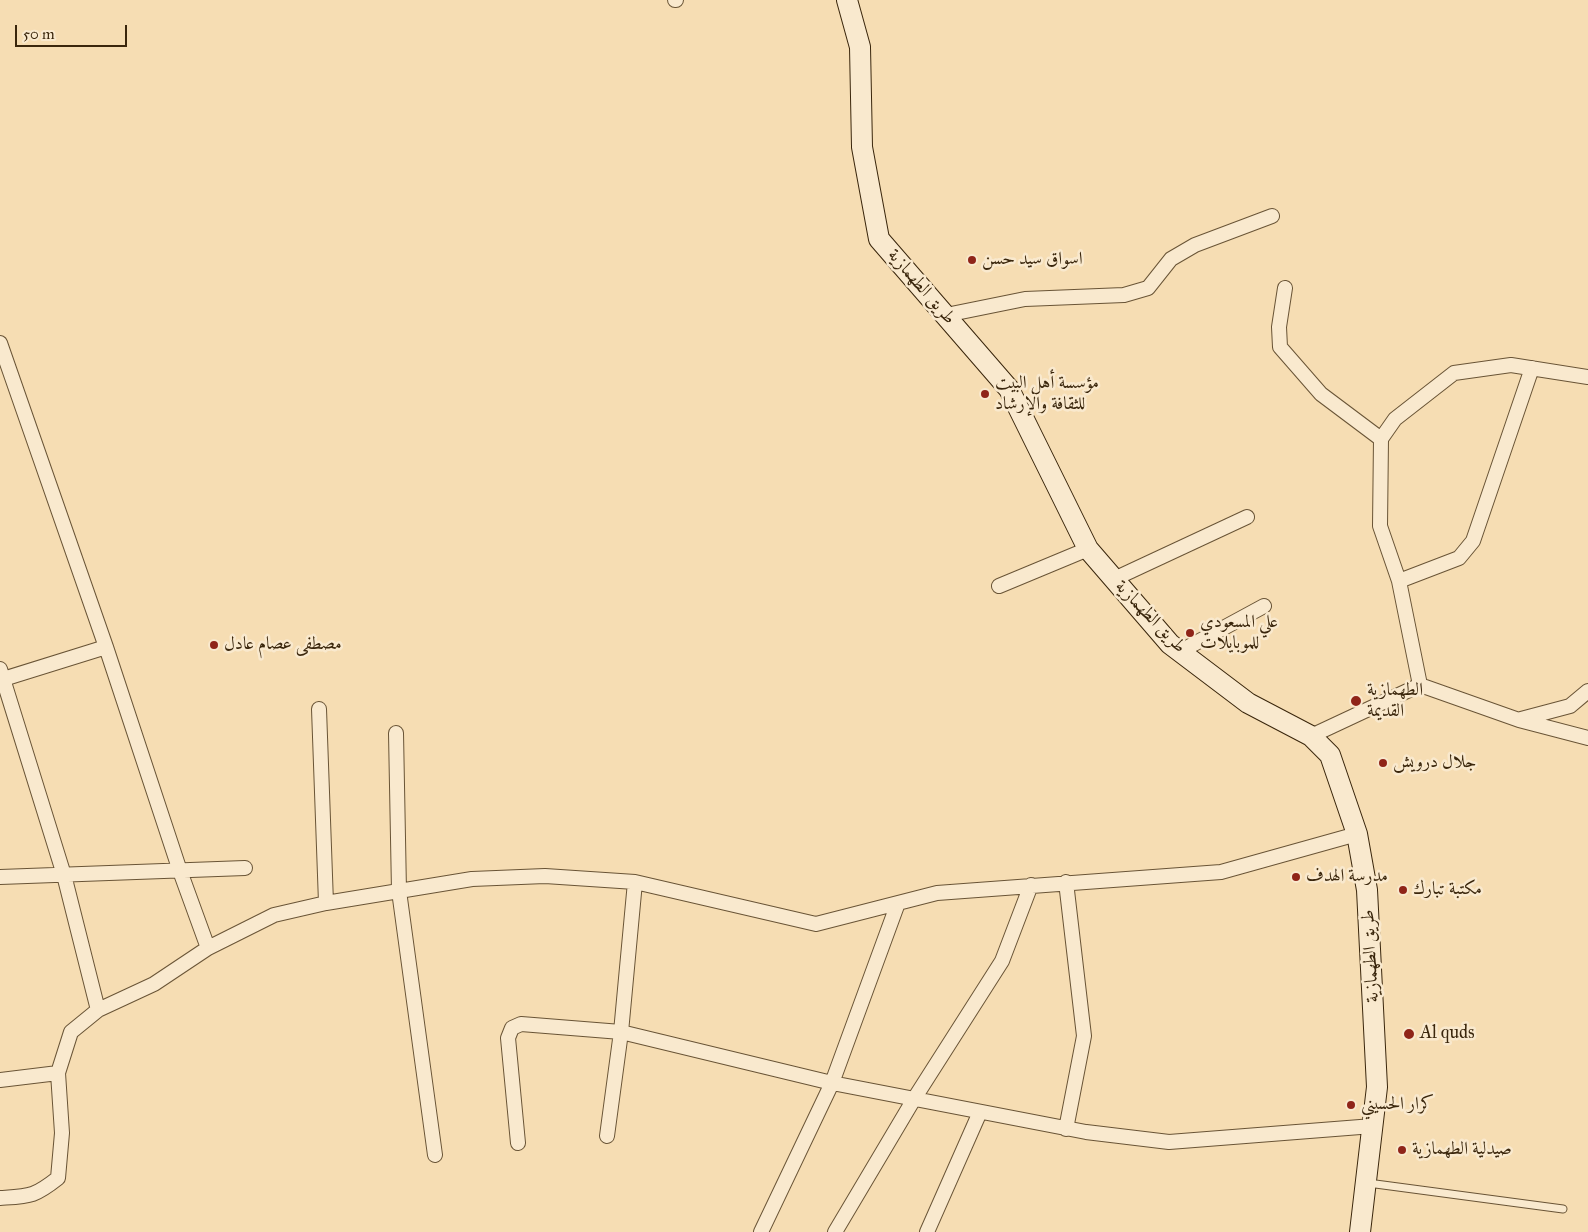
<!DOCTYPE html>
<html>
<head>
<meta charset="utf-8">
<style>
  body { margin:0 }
  #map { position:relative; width:1588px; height:1232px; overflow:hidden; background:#f6ddb3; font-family:"IM FELL Great Primer",serif }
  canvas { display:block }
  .scale { position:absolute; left:15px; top:25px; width:112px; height:22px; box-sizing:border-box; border:2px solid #3a260c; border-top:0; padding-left:6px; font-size:15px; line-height:18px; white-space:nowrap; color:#3a260c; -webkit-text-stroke:4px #f9e9ce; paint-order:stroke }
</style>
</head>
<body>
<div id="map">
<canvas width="1588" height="1232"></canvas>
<div class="scale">50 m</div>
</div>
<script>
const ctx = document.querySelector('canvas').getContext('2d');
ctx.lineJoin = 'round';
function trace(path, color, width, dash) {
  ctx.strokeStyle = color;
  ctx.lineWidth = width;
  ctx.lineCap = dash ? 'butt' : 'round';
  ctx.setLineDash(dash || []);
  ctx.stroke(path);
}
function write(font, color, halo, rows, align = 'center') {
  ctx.font = font + ' "IM FELL Great Primer",Amiri,serif';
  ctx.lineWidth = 5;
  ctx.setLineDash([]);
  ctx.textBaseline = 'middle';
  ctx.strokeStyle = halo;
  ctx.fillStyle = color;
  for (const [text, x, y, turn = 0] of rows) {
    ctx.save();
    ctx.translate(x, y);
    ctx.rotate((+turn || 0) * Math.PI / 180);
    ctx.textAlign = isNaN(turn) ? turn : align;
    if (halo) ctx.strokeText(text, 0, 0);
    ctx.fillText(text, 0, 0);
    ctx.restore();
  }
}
const service = new Path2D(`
  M1368,1183L1563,1209`);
const minor = new Path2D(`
  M675,0H676
  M1285,288L1279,327L1280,347L1321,394L1381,439
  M946,315L1025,299L1124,295L1148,288L1171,259L1195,245L1272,216
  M0,343L106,647L180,871L208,948
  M1114,579L1247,517
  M1399,581L1459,558L1473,541L1532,368
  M999,586L1088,549
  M1181,651L1264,606
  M0,669L64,875L98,1010
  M0,680L106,647
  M1420,685L1399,581L1380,526L1381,439L1395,419L1454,373L1511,365L1588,377
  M319,709L326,903
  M1521,719L1570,706L1588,691
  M396,733L399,891L435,1155
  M1311,736L1420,685L1519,720L1588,738
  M0,877L245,868
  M0,1080L58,1073
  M1066,1129L1084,1036L1066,882
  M607,1136L621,1032L635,882
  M518,1143L508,1038L512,1028L521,1024L621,1032L832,1083L1086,1132L1169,1142L1373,1126
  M0,1198C30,1196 34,1197 58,1178L62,1133L58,1073L71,1032L98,1010L154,984L208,948L274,915L326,903L472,879L545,876L635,882L816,924L937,893L1221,872L1357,834
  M761,1232L832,1083L898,903
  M835,1232L914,1099L1002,961L1031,885
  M927,1232L980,1112`);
const secondary = new Path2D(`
  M847,0L860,47L862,147L879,239L1009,389L1088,549L1170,644L1248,703L1311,736L1330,755L1357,834L1367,890L1377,1087L1360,1232`);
const markers = [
  [972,260,5,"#8f2418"],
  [985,394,5,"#8f2418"],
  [1190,633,5,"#8f2418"],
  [214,645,5,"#8f2418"],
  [1356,701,6,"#8f2418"],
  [1383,763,5,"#8f2418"],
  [1296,877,5,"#8f2418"],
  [1403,890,5,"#8f2418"],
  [1409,1034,6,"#8f2418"],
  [1351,1105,5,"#8f2418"],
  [1402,1150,5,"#8f2418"]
];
const poiNames = [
  ["اسواق سيد حسن",982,260],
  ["مؤسسة أهل البيت",995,384],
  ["للثقافة والإرشاد",995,405],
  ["علي المسعودي",1200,623],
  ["للموبايلات",1200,644],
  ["مصطفى عصام عادل",224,645],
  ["الطهمازية",1367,691],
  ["القديمة",1367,712],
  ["جلال درويش",1393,763],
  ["مدرسة الهدف",1306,877],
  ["مكتبة تبارك",1413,890],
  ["Al quds",1420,1034],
  ["كرار الحسيني",1361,1105],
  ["صيدلية الطهمازية",1412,1150]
];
const streetNames = [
  ["طريق الطهمازية",921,287,49],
  ["طريق الطهمازية",1150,617,46],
  ["طريق الطهمازية",1371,956,-93]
];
trace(service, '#695436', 9);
trace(minor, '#695436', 16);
trace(secondary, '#3a260c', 22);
trace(service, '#f9e9ce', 7);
trace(minor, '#f9e9ce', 14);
trace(secondary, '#f9e9ce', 20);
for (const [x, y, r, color] of markers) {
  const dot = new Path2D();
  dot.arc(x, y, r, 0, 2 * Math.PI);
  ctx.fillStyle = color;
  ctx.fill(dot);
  trace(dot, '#f9e9ce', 2);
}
write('18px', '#3a260c', '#f9e9ce', poiNames, 'left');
write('18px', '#3a260c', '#f9e9ce', streetNames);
</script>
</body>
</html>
